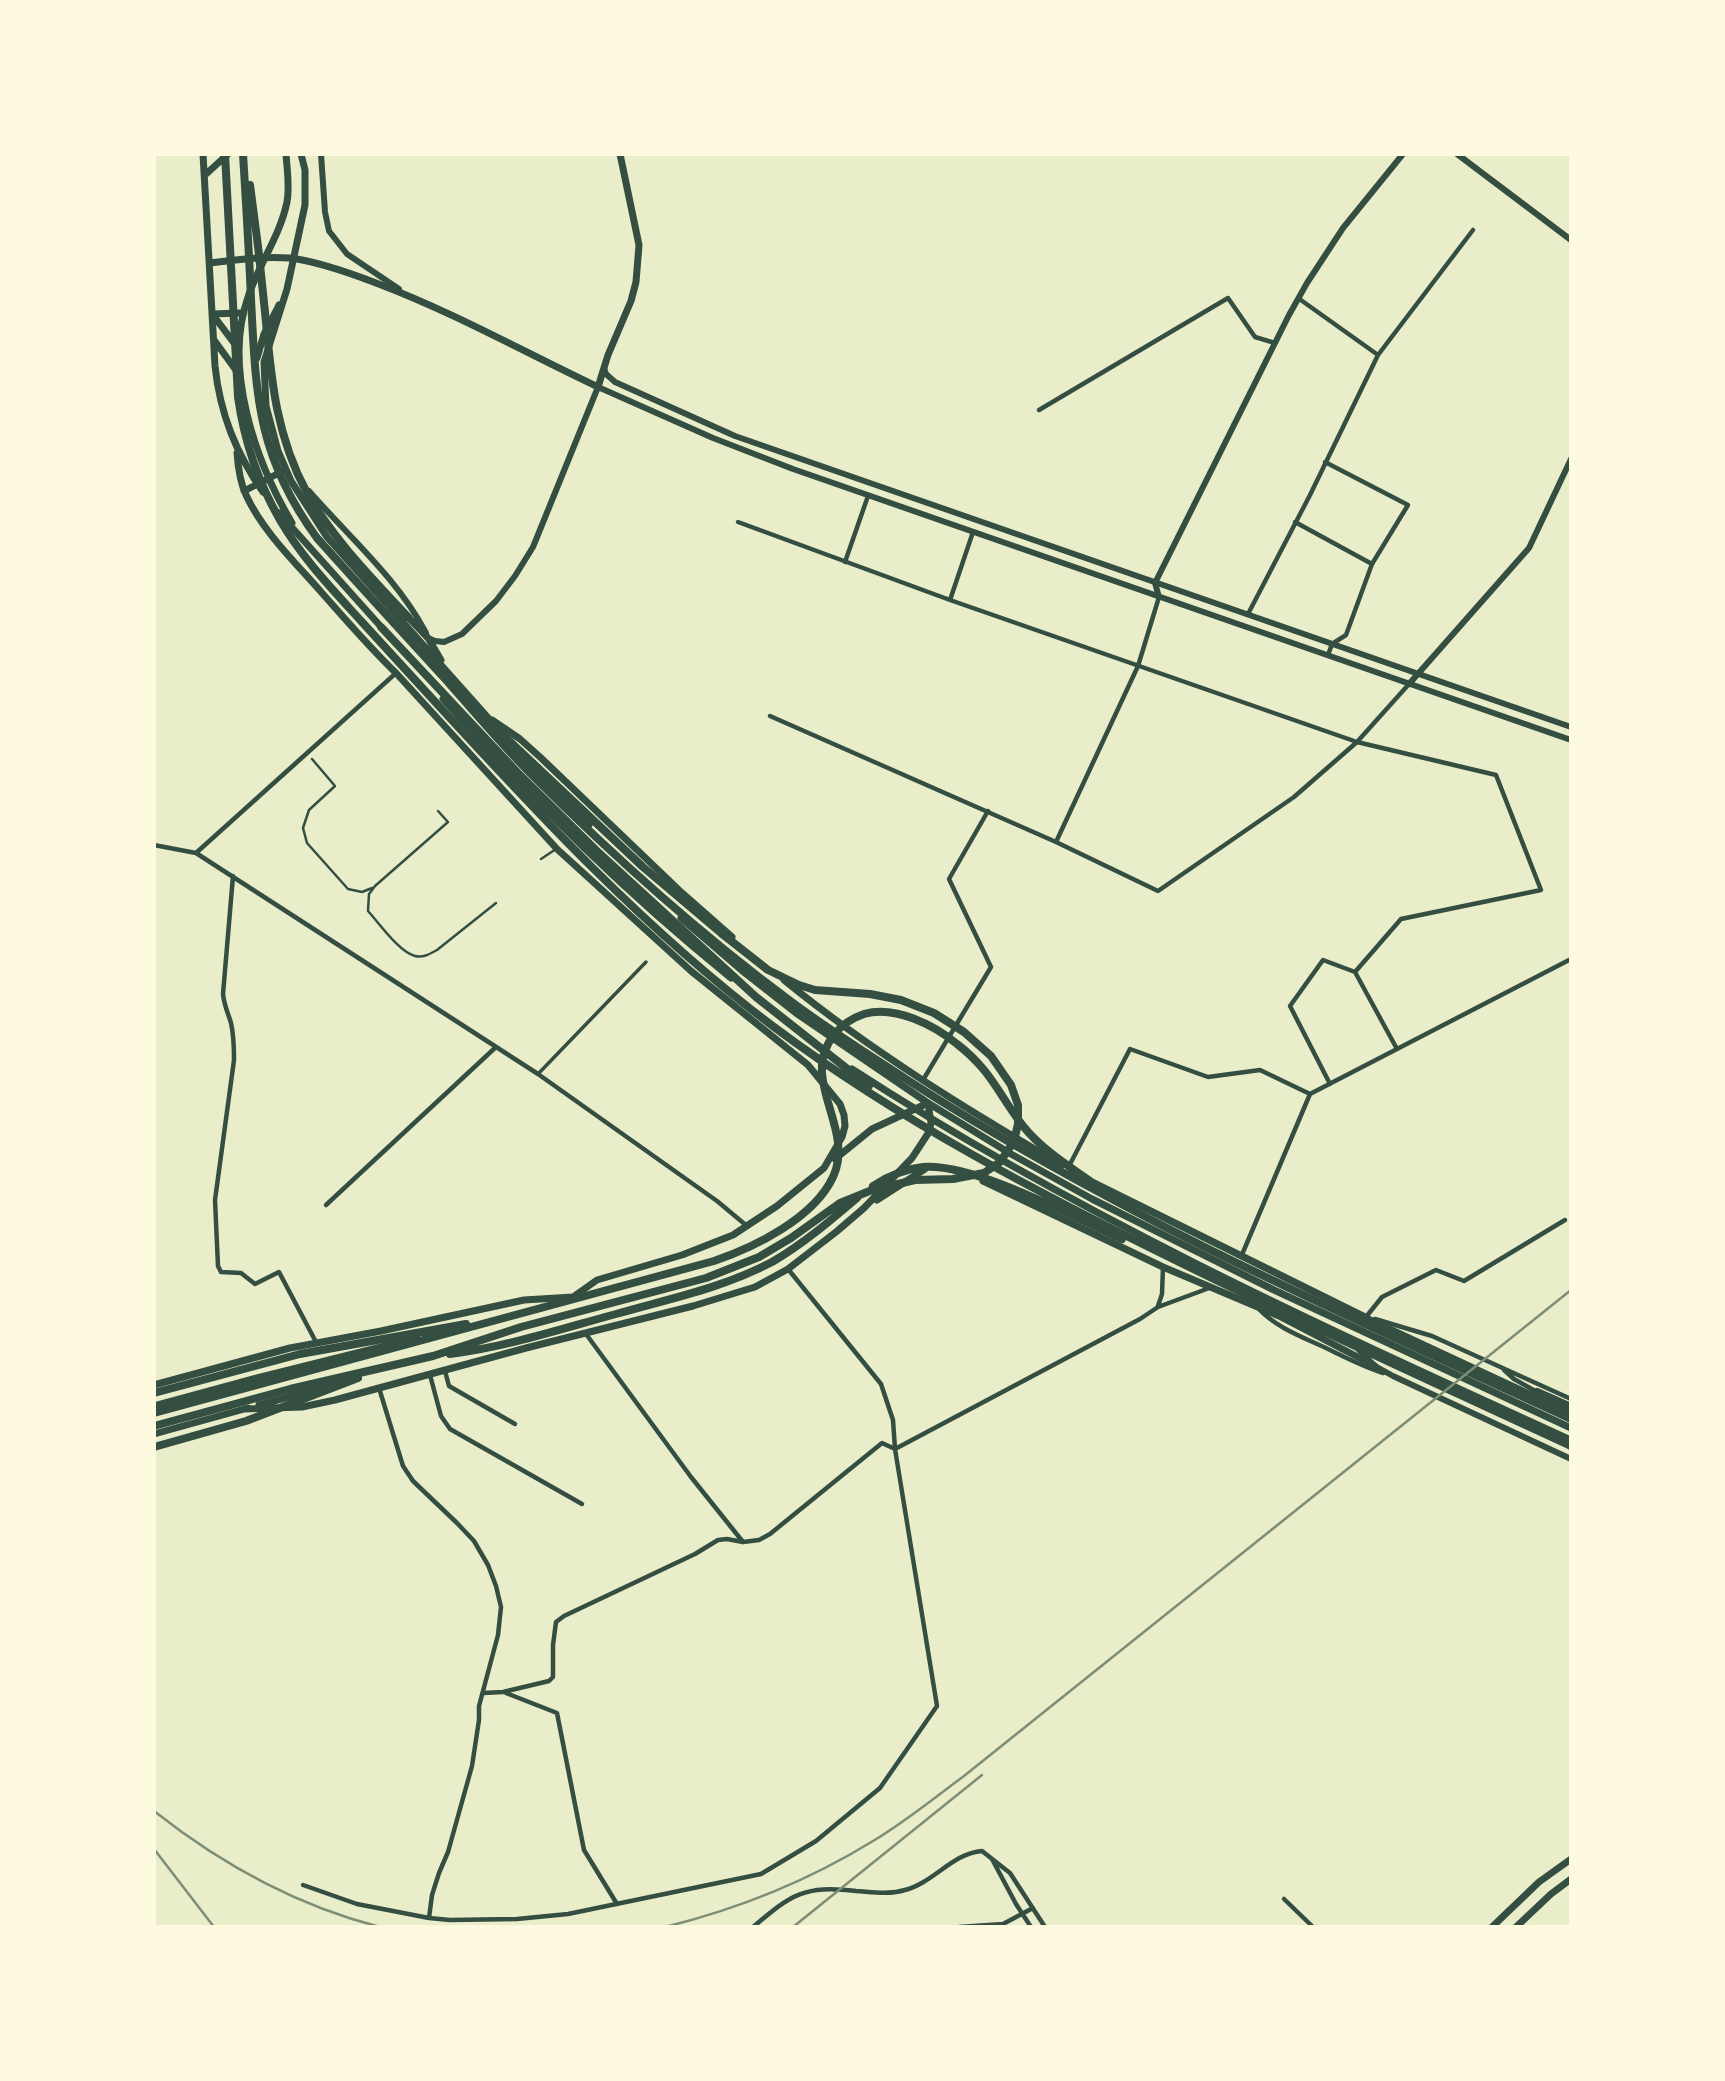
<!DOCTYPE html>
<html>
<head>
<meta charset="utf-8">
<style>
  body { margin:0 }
  #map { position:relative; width:1725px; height:2081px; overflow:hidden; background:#e9edc9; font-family:"Work Sans",sans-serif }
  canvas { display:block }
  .frame { position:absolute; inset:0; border:156px solid #fefae0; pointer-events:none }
</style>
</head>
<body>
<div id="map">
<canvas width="1725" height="2081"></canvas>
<div class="frame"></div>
</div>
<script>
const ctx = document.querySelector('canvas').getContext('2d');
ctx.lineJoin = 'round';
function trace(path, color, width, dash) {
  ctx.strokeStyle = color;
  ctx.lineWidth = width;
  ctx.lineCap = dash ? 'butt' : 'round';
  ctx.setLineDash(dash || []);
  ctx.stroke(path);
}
const service = new Path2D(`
  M312,759L335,786L309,810L303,828L307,843L348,889L362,892L372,888
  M438,811L448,822L375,886L369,894L368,911C379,923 399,952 415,956C423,958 430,954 437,950L496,903
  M541,859L556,849`);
const pedestrian = new Path2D(`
  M538,1074L646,962`);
const minor = new Path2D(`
  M1298,298L1378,355
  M1039,410L1228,298L1255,337L1275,343
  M1325,462L1408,505L1372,564L1346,635L1332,644L1328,655
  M738,522L950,600L1357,742L1409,684
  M1295,522L1372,564
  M845,562L868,496
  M950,600L973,532
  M1248,614L1310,495L1378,355L1473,230
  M770,716L1056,842L1138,666L1159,597
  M1056,842L1158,891L1294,797L1357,742L1496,775L1541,890L1401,919L1355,972L1397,1049
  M154,845L196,853L538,1074L717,1201L747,1226
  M196,853L396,673
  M233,876L223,994C224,1005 228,1013 231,1023C234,1036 234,1048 234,1060L215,1200L218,1266L221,1272L241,1273L255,1284L279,1272L316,1342
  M923,1080L991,967L949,879L988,811
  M1330,1084L1290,1006L1323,960L1355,972
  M1068,1168L1130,1049L1208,1077L1260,1070L1310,1094L1571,959
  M326,1205L496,1047
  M1241,1257L1310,1094
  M1158,1306L1162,1294L1163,1267
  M1258,1308C1276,1328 1305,1338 1328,1349C1346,1358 1364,1367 1383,1373
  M1366,1317L1382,1297L1436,1270L1464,1281L1565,1220
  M1375,1319L1432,1336L1571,1399
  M586,1334L691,1477L743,1542
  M1504,1370L1514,1379L1537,1392
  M445,1371L449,1386L515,1424
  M430,1375L441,1416L450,1429L582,1504
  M379,1388L403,1466L413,1481L457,1523L474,1541L488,1565L496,1586L501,1607L498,1635L479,1706V1720L472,1766L448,1852L439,1873L432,1895L429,1918
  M483,1693L503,1692L549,1681L553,1677V1645L556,1622L564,1616L695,1554L718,1540L727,1539L743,1542L759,1540L770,1534L882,1443L895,1449L1140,1319L1158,1307L1212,1287
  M506,1693L557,1713L584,1850L617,1904
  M992,1859L1016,1904L1031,1927
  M303,1885L357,1904L429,1918L450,1920L517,1919L568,1914L761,1874L816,1841L880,1788L937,1706L895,1449L893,1420L881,1384L788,1269
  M1284,1899L1313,1927
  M753,1927C792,1894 804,1885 856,1891C872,1892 889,1895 905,1890C933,1883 953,1853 982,1851L1010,1873L1045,1927
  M959,1927L1003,1924L1033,1908`);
const tertiary = new Path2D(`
  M321,154L325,212L329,231L347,254L399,289
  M1457,154L1571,240
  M604,368L606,374L615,382L735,436L1571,727
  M1159,597L1155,583L1289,315L1307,283L1343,228L1403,154
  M428,638L435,641L444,642L462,634L496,601L515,576L533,547L598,387L713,438L793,469L1571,740
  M1409,684L1529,548L1571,459`);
const secondary = new Path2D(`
  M309,491C348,536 398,579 426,633
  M1365,1317L1571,1413
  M1359,1350L1375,1366L1393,1376L1571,1459`);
const primary = new Path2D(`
  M203,154L215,366C220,414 236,453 263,492
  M286,154C287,170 290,186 287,202C280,236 259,264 248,297C223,368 255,461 292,523
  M301,154L305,170V205L287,289L264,362L266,406L278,451L291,481L327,537L491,721
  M205,175L228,154
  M210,263C236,260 263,256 289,258C317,261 350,273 376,283C453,312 524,352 598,387L608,355L631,301L636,282L639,245L620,154
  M212,314L239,313
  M213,315L237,347
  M214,340L238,373
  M257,358L264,334L279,305
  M244,491L285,470
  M279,513L383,629
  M408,617L428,638L441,660
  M443,699C531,800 627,894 731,978
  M492,720L520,739L540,757L682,893L732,937
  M521,757L589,825
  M681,918L745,973L796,1013L928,1103L1011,1154L1092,1199L1274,1290L1571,1428
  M784,980C871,1051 966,1109 1062,1165
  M852,1069C1078,1216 1326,1328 1571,1440
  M835,1159L872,1129L928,1103
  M983,1181L1163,1267L1279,1316L1375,1366
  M1094,1183L1365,1317
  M877,1200L925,1169
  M154,1385L290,1348L381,1331L524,1300L573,1297L597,1280L682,1255L733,1235L777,1206L824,1168L842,1137L845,1126L844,1115L840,1104L808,1065L691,971L557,849L396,673C370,648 346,620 322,593C296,563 263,532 246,495C240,482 238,467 237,453
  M259,1405L332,1385
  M154,1406L257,1378L417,1338
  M244,1409L302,1407L335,1400L526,1348L693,1306L755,1287L788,1269L836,1232L864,1208L912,1158L929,1132L931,1123L928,1103
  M154,1434L248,1408
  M1492,1927L1539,1882L1571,1859
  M1516,1927L1551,1894L1571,1879`);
const trunk = new Path2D(`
  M225,154L238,397C244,440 258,482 280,520C302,558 333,590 362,622C384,646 406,670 427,693C536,812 645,930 774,1027C900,1121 1042,1195 1183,1264C1311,1327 1441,1386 1571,1446
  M243,154C246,202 249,251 251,299C256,396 257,456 317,538C360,586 404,634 448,682C475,713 502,745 532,775C612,855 698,932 789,1000C826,1028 866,1053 906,1079C1115,1214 1345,1315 1571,1419
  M250,185C256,227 261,269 265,312C271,376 275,434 307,493C333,539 372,578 408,617
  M381,627L517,772L599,853L756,997L869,1086
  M873,1186C888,1176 905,1169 923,1167C975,1163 1073,1217 1122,1239
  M450,1354C506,1347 561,1329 616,1314C668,1299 723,1288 772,1262C803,1244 830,1221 857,1198
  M1537,1392L1571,1407
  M154,1393L300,1354L466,1324
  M154,1413L714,1261C755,1247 814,1218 833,1177C856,1129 798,1079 834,1035C842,1024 852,1018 864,1014C895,1005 934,1025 957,1044C991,1070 999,1095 1023,1126C1043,1151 1072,1168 1097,1186
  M154,1426L290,1389L433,1356L521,1327L706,1278L759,1257L791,1238L840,1203L872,1190L915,1180L953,1179L984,1173L1000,1162L1014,1141L1018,1124V1105L1011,1085L991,1056L964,1032L934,1013L901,1000L870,994L815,990L799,985L768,970L721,933L643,867L487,720
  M154,1447L246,1421L358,1378`);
const rail = new Path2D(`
  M154,1811C221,1864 298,1906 380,1927
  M154,1849L214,1927
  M665,1927C738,1909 808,1881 873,1841C905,1822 934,1798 964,1776L1571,1290
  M793,1927L982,1775`);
trace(service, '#344e41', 2.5);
trace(pedestrian, '#344e41', 3.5);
trace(minor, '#344e41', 4.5);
trace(tertiary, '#344e41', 6);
trace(secondary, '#344e41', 6);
trace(primary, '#344e41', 7);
trace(trunk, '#344e41', 8);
trace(rail, '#7c8e77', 2.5);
</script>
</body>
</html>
